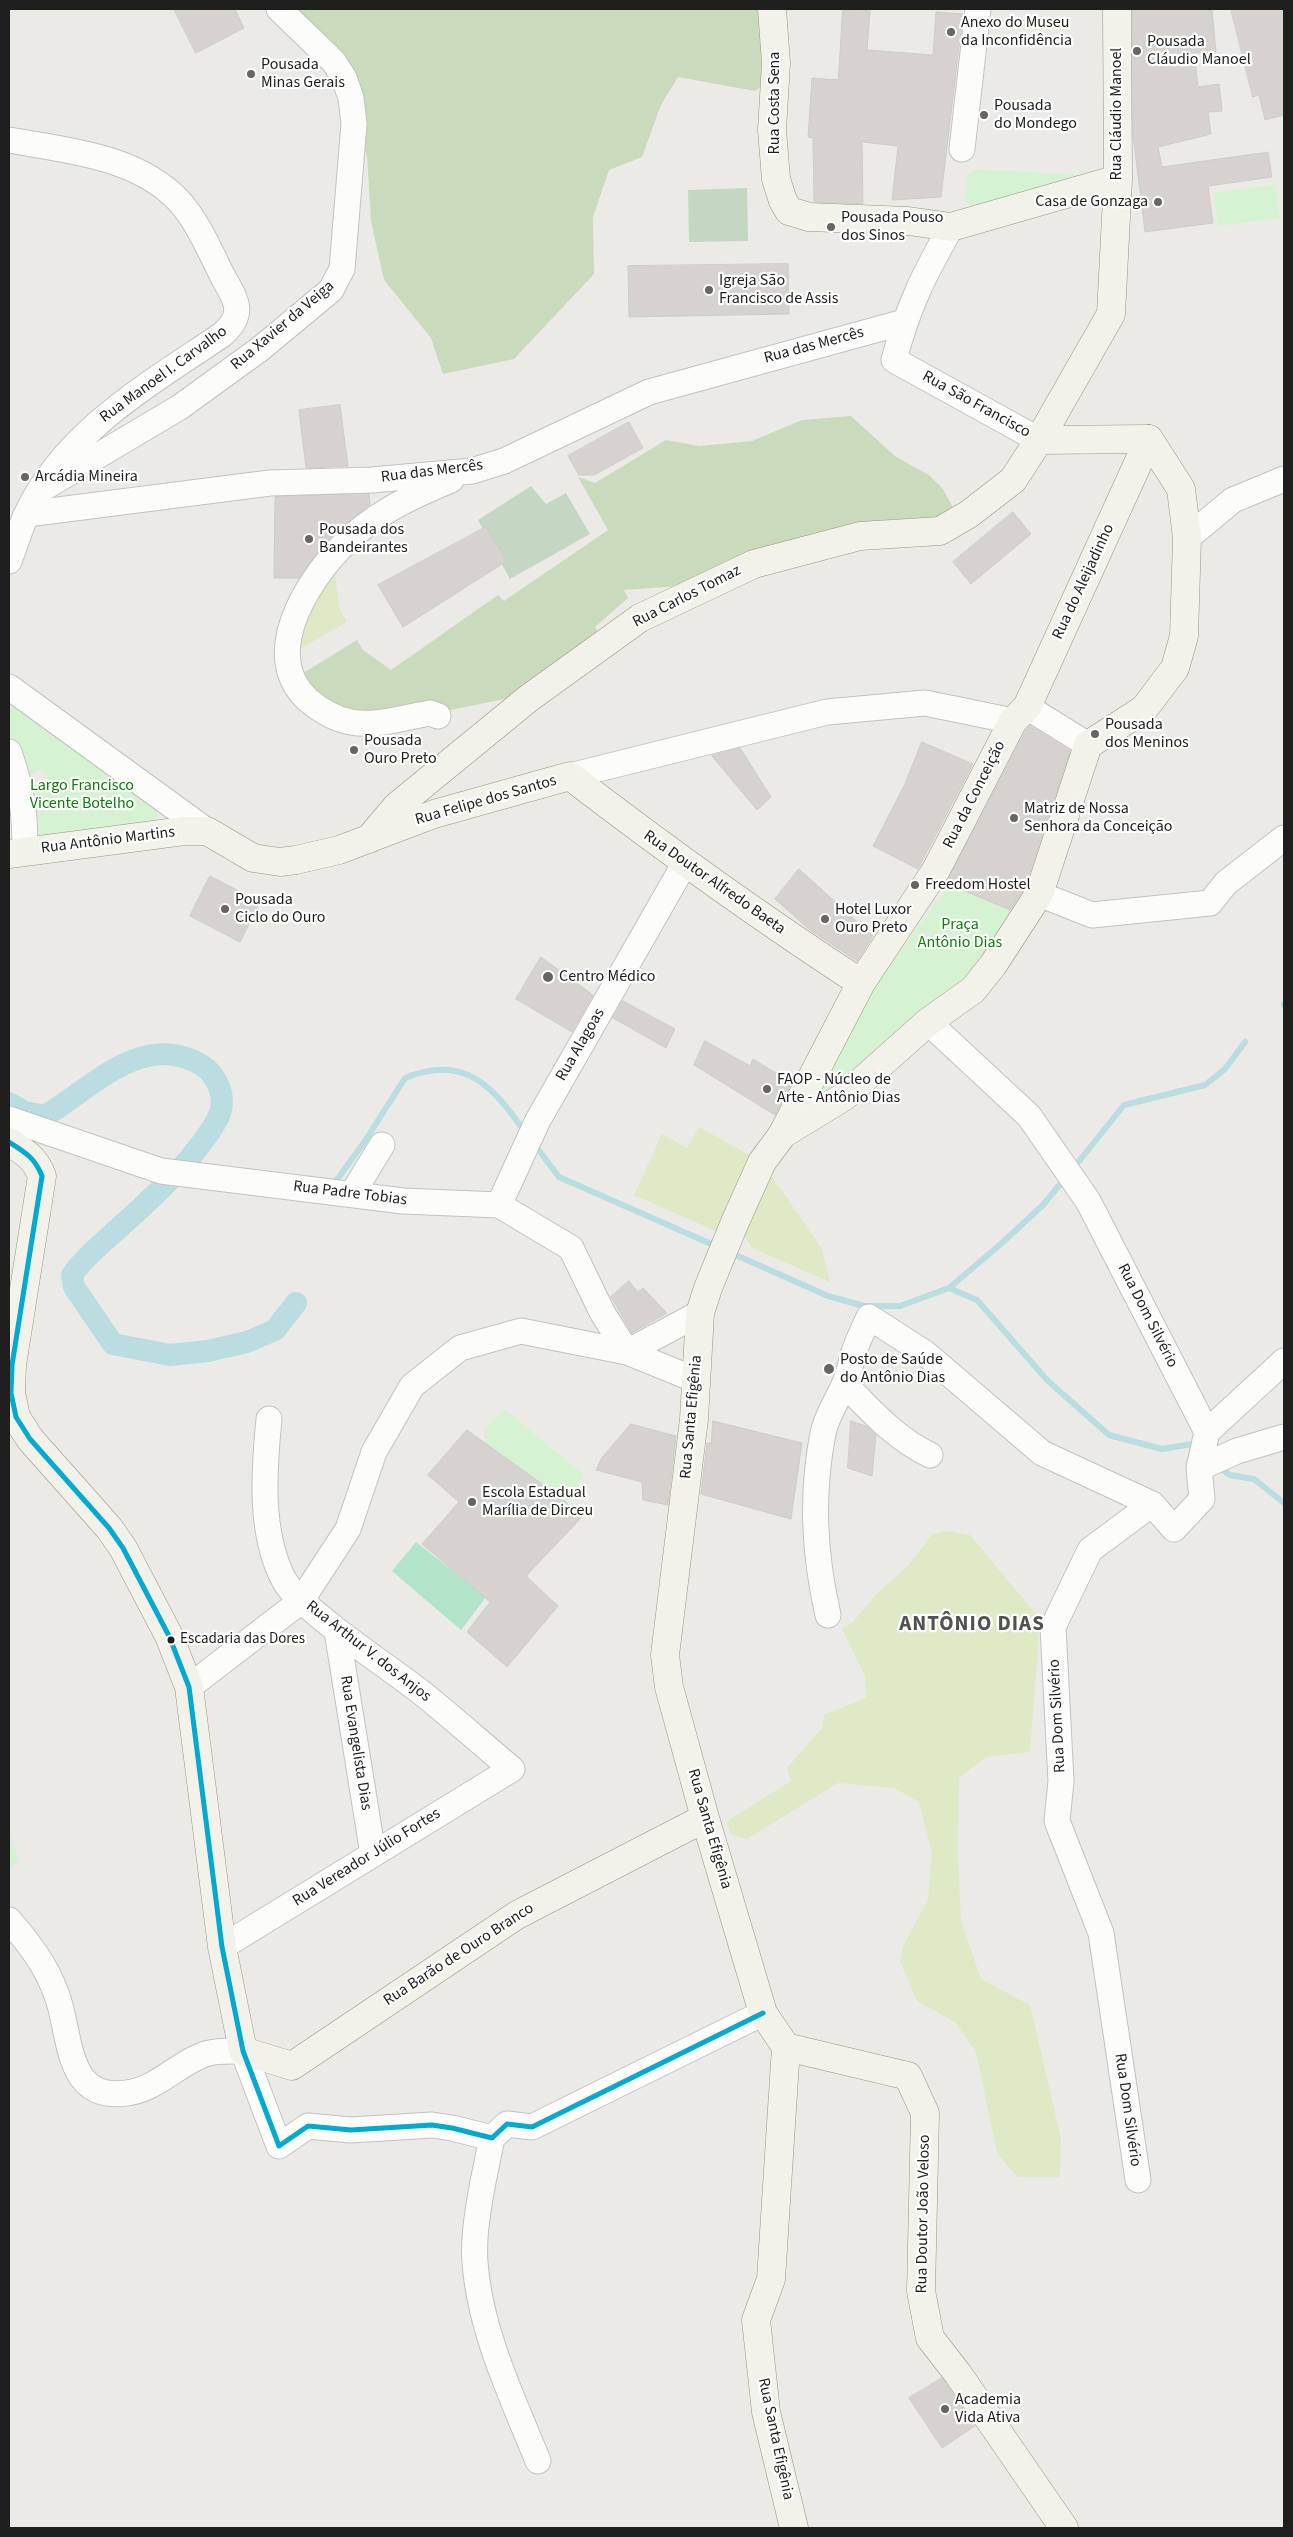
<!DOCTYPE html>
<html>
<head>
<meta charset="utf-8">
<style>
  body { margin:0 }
  #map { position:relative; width:1293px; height:2537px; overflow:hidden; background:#eceae7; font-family:"Source Sans 3",sans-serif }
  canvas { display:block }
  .frame { position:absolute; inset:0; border:10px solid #1e1e1e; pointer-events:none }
</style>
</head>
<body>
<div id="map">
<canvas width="1293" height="2537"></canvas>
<div class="frame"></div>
</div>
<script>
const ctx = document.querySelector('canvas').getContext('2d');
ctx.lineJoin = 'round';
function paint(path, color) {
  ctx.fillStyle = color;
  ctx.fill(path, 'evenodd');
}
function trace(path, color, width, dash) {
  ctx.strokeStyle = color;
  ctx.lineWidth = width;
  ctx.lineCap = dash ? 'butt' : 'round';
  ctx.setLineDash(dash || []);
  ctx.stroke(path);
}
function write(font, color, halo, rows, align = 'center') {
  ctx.font = font + ' "Source Sans 3",sans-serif';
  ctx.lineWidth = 4.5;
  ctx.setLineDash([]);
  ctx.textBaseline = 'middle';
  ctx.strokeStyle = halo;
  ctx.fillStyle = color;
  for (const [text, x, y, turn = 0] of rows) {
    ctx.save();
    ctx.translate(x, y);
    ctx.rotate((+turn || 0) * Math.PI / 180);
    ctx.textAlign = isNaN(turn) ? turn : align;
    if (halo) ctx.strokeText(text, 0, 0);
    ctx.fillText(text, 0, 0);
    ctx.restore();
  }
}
const grass = new Path2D(`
  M334,569L340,610L347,622L298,650L300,623Z
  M699,1127L749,1155L718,1232L634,1195L662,1134L687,1148Z
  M769,1172L822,1249L830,1282L752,1248L744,1236Z
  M947,1531L970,1535L1040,1619L1030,1752L986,1757L959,1778L958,1856L961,1921L981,1979L1030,2005L1061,2138L1060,2177H1017L997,2153L976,2052L955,2022L917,2001L900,1962L904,1944L928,1900L932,1852L919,1802L894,1788L838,1783L747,1839L730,1834L727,1821L791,1781L787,1768L822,1728L824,1715L866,1698L865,1677L842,1628L853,1622L879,1591L907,1567L932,1534Z`);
const forest = new Path2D(`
  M282,9H758L760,15L766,83L755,91L678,77L661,105L642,157L609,170L593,217L594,274L514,359L443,374L431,338L384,280L371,221L367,156L354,110Z
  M851,416L896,457L929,475L943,489L957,515L708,584L624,590L628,598L595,627L598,632L514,697L441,712L359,717L325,703L300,675L357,640L363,650L391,670L498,595L504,601L608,530L578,477L595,483L666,440L699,446L752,441L802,420Z`);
const cemetery = new Path2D(`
  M747,188L748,241L689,242L688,190Z
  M531,486L546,504L566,493L590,534L510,579L478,520Z`);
const park = new Path2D(`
  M976,169L1084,175V181L971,206L965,199L968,175Z
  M1275,184L1280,218L1218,226L1214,193Z
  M11,700L158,809L156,821L42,838L35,832L32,790L48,780L42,769L27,777C18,753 1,726 11,700Z
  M950,884L1013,912L995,956L812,1106L871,990Z
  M505,1409L584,1475L568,1504L486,1444L484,1430Z
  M9,1831L19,1860L9,1870Z`);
const pitch = new Path2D(`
  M416,1542L486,1597L461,1630L392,1571Z`);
const stream = new Path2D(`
  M1284,1005V1004
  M534,1144L559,1177L718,1247
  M1072,1170L1124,1105L1205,1085L1225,1069L1245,1042
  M336,1181L365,1141L405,1078C465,1053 493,1087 525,1132
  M729,1252L828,1296L864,1306H900L949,1288L1002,1243L1043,1205L1066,1177
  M949,1288L977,1300L1048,1381L1109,1435L1162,1449L1192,1444L1198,1449
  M1217,1466L1230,1475L1254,1479L1284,1503`);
const canal = new Path2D(`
  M9,1103L25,1112L45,1116C89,1090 138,1035 194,1061C217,1071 229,1098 217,1120C193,1162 147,1203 111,1235C97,1248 83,1259 72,1275L74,1287L113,1344L170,1355L208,1351L247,1342L275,1330L296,1303`);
const building = new Path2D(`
  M174,9H235L244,28L196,53Z
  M843,9L870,11L867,50L933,55L936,12L963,14L941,197L892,200L898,146L862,142L863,204L814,202L813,138L808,137L812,78L838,80Z
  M1133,9H1212L1216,52L1194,53L1198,87L1219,84L1222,111L1208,112L1211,134L1158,147L1162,167L1268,152L1272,177L1208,186L1213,223L1145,232L1133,135Z
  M1231,9H1284V115L1265,120L1259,95L1253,97Z
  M788,264L789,314L629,317L628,266Z
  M340,405L348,466L306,468L299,410Z
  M629,422L643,448L594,475H579L568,456Z
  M369,494L370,504L331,537L299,578H274L275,497Z
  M1013,512L1031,534L971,584L953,562Z
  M486,527L507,561L403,627L378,585Z
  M1030,726L1070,751L1025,887L1010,910L946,883L1026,730Z
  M922,742L973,764L918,869L873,846L904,786Z
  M740,748L771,797L757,810L712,756Z
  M799,869L873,936L857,961L810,930L775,899Z
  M210,876L260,902L240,942L190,916Z
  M541,957L593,995L572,1032L516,999Z
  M623,1001L675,1029L666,1048L613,1018Z
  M705,1041L750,1066L753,1059L792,1083L775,1115L694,1065Z
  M629,1281L638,1292L643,1288L667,1313L632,1333L611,1297Z
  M713,1421L802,1443L791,1519L701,1494L707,1443H711Z
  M851,1421L866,1426L876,1435L872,1476L848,1468Z
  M631,1424L676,1436L668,1505L643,1500L642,1482L596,1470L601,1459Z
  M467,1430L560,1497L582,1517L526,1576L558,1606L507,1667L467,1632L490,1602L422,1544L459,1502L428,1475Z
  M942,2378L975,2426L942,2448L909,2398Z`);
const street = new Path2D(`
  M9,140C65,150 137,156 179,201C198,222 210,251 223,277C236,300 246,313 223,334C150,384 66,430 26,515C20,529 15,546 9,561
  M962,149L978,9
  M951,227C924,275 908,306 894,360L1039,440
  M42,489L180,407L260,349L331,290L342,269L354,124L351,98L344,78L334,62L279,9
  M27,514L270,483L372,480L472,471L504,461L649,392L904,322
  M1187,538L1233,500L1284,479
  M9,687L207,831
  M1027,707L1088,745
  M438,716L430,713C406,717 375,727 351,722C334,719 321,711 308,700C260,656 306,583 341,547C373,514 410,497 451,480
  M9,752C22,790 25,811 25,851
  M570,776L827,712L925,703L1013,721
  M1039,894L1092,915L1210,903L1226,883L1284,838
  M928,1022L1029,1116L1088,1201L1207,1432L1199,1468L1202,1499L1174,1529L1152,1504L1090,1550L1053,1627L1061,1781L1057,1821L1101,1933L1138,2180
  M9,1119L161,1171L403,1201L499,1205L571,1248L602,1312L627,1352L700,1313
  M352,1194L382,1145
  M499,1205L538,1120L685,863
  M845,1384C870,1410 896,1439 930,1455
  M1207,1432L1284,1361
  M1199,1468L1237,1451L1284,1437
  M828,1615C814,1553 811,1496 823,1433C827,1415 837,1401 844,1385C849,1374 851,1362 854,1352C858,1340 864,1328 869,1317L925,1353L1042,1453L1152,1504
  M337,1631L373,1854
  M189,1687L301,1601L348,1529L374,1452L412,1386L460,1348L521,1331L627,1352L696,1380
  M9,1920C28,1942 46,1965 56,1993C72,2032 63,2102 127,2093C157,2089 177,2064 205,2054C217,2050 231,2051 243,2051L279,2146L308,2126L351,2130L432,2125L452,2128L492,2138L507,2124L532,2127L763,2013
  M222,1947L512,1769C482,1744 452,1717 422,1693C387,1666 351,1643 318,1615C306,1605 292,1594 284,1580C259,1533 264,1469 269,1419
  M492,2138C485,2173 472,2227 475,2262C480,2331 512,2397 538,2461`);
const secondary = new Path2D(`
  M772,9L776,63L772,130L776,179L783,201L789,211L809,217L908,221L951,227L1118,179
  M1039,440L1149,439
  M369,839L397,806L529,698L640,618L754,564L860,536L940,531L969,514L1013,480L1039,440L1111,314L1118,179L1117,9
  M9,854L184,831H207L253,858L280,862L296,860L339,850L434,814L570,776C665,849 761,918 861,983
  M783,1134L845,1096L928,1022L973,990L993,965L1039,894L1088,745L1144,709L1175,668L1184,636L1187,538L1181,489L1149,439
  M9,1142C25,1152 35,1158 42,1176L12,1365L11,1393L16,1417L30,1439L109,1528L123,1548L169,1636L189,1687L222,1947L243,2051L292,2066L517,1915L705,1818
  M786,2047L908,2076L925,2113L921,2291L930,2338L958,2374L1064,2528
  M794,2528L766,2412L756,2320L771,2279L786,2047L763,2013L705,1818L669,1687L665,1655L694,1419L700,1313L708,1288L735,1222L762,1162L782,1135L861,983L936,870L1013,721L1027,707L1149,439`);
const bus1 = new Path2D(`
  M9,1142C25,1152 35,1158 42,1176L12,1365L11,1393L16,1417L30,1439L109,1528L123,1548L169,1636L189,1687L222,1947L243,2051L279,2146L308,2126L351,2130L432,2125L452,2128L492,2138L507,2124L532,2127L763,2013`);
const markers = [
  [951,32,5,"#666564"],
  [1137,51,5,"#666564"],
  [251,74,5,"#666564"],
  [984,115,5,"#666564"],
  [1158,202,5,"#666564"],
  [831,227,5,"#666564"],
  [709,290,5,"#666564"],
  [25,477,5,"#666564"],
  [309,539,5,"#666564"],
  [1095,734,5,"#666564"],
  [354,750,5,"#666564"],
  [1014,818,5,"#666564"],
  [915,885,5,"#666564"],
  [225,909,5,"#666564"],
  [825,919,5,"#666564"],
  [548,977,6,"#666564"],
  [767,1089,5,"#666564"],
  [829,1369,6,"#666564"],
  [472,1502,5,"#666564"],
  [171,1640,4.5,"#1e1e1e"],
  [945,2409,5,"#666564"]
];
const busNames = [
  ["Escadaria das Dores",180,1640]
];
const poiNames = [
  ["Anexo do Museu",961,23],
  ["da Inconfidência",961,41],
  ["Pousada",1147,42],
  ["Cláudio Manoel",1147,60],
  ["Pousada",261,65],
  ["Minas Gerais",261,83],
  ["Pousada",994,106],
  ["do Mondego",994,124],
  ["Casa de Gonzaga",1148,202,"right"],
  ["Pousada Pouso",841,218],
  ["dos Sinos",841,236],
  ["Igreja São",719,281],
  ["Francisco de Assis",719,299],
  ["Arcádia Mineira",35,477],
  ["Pousada dos",319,530],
  ["Bandeirantes",319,548],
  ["Pousada",1105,725],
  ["dos Meninos",1105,743],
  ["Pousada",364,741],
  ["Ouro Preto",364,759],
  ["Matriz de Nossa",1024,809],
  ["Senhora da Conceição",1024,827],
  ["Freedom Hostel",925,885],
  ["Pousada",235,900],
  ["Ciclo do Ouro",235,918],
  ["Hotel Luxor",835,910],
  ["Ouro Preto",835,928],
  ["Centro Médico",559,977],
  ["FAOP - Núcleo de",777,1080],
  ["Arte - Antônio Dias",777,1098],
  ["Posto de Saúde",840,1360],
  ["do Antônio Dias",840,1378],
  ["Escola Estadual",482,1493],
  ["Marília de Dirceu",482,1511],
  ["Academia",955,2400],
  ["Vida Ativa",955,2418]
];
const streetNames = [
  ["Rua Costa Sena",775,103,-90],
  ["Rua Cláudio Manoel",1117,114,-90],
  ["Rua Xavier da Veiga",283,326,-40],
  ["Rua das Mercês",814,346,-15],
  ["Rua Manoel I. Carvalho",164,375,-36],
  ["Rua São Francisco",976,405,29],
  ["Rua das Mercês",432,472,-7],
  ["Rua do Aleijadinho",1084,582,-65],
  ["Rua Carlos Tomaz",687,597,-27],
  ["Rua da Conceição",975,795,-63],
  ["Rua Felipe dos Santos",486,801,-16],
  ["Rua Antônio Martins",108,841,-7],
  ["Rua Doutor Alfredo Baeta",714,883,35],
  ["Rua Alagoas",581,1045,-60],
  ["Rua Padre Tobias",350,1194,7],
  ["Rua Dom Silvério",1147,1316,63],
  ["Rua Santa Efigênia",692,1417,-85],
  ["Rua Arthur V. dos Anjos",368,1652,38],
  ["Rua Dom Silvério",1058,1716,-93],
  ["Rua Evangelista Dias",355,1743,81],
  ["Rua Santa Efigênia",709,1829,74],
  ["Rua Vereador Júlio Fortes",367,1858,-32],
  ["Rua Barão de Ouro Branco",459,1955,-33],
  ["Rua Dom Silvério",1127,2110,82],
  ["Rua Doutor João Veloso",924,2214,-89],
  ["Rua Santa Efigênia",775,2439,78]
];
const parkNames = [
  ["Largo Francisco",82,786],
  ["Vicente Botelho",82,804],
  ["Praça",960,925],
  ["Antônio Dias",960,943]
];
const districtNames = [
  ["ANTÔNIO DIAS",972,1625]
];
paint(grass, '#ddeac5');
paint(forest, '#cadbbc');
paint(cemetery, '#c4d7c3');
paint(park, '#d5f3d2');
paint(pitch, '#b1e4c8');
trace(stream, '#b9dde0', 6);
trace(canal, '#b9dde0', 22);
paint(building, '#d5d2cf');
trace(building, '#cfcbc8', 1);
trace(street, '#c3c2c1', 27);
trace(secondary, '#97957e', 29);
trace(street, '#fcfcfb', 25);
trace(secondary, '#f3f2ea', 28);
trace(bus1, '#00a9ce', 5);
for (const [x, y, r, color] of markers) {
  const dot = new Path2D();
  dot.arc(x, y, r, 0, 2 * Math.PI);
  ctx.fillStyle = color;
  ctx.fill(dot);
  trace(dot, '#fff', 2);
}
write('15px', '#1e1e1e', '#fff', busNames, 'left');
write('16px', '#1e1e1e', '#fff', poiNames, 'left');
write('16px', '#1e1e1e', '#fff', streetNames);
write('16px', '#0e7d0a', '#fff', parkNames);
ctx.letterSpacing = '1px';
write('bold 21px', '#515151', '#fff', districtNames);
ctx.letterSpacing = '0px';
</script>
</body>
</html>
